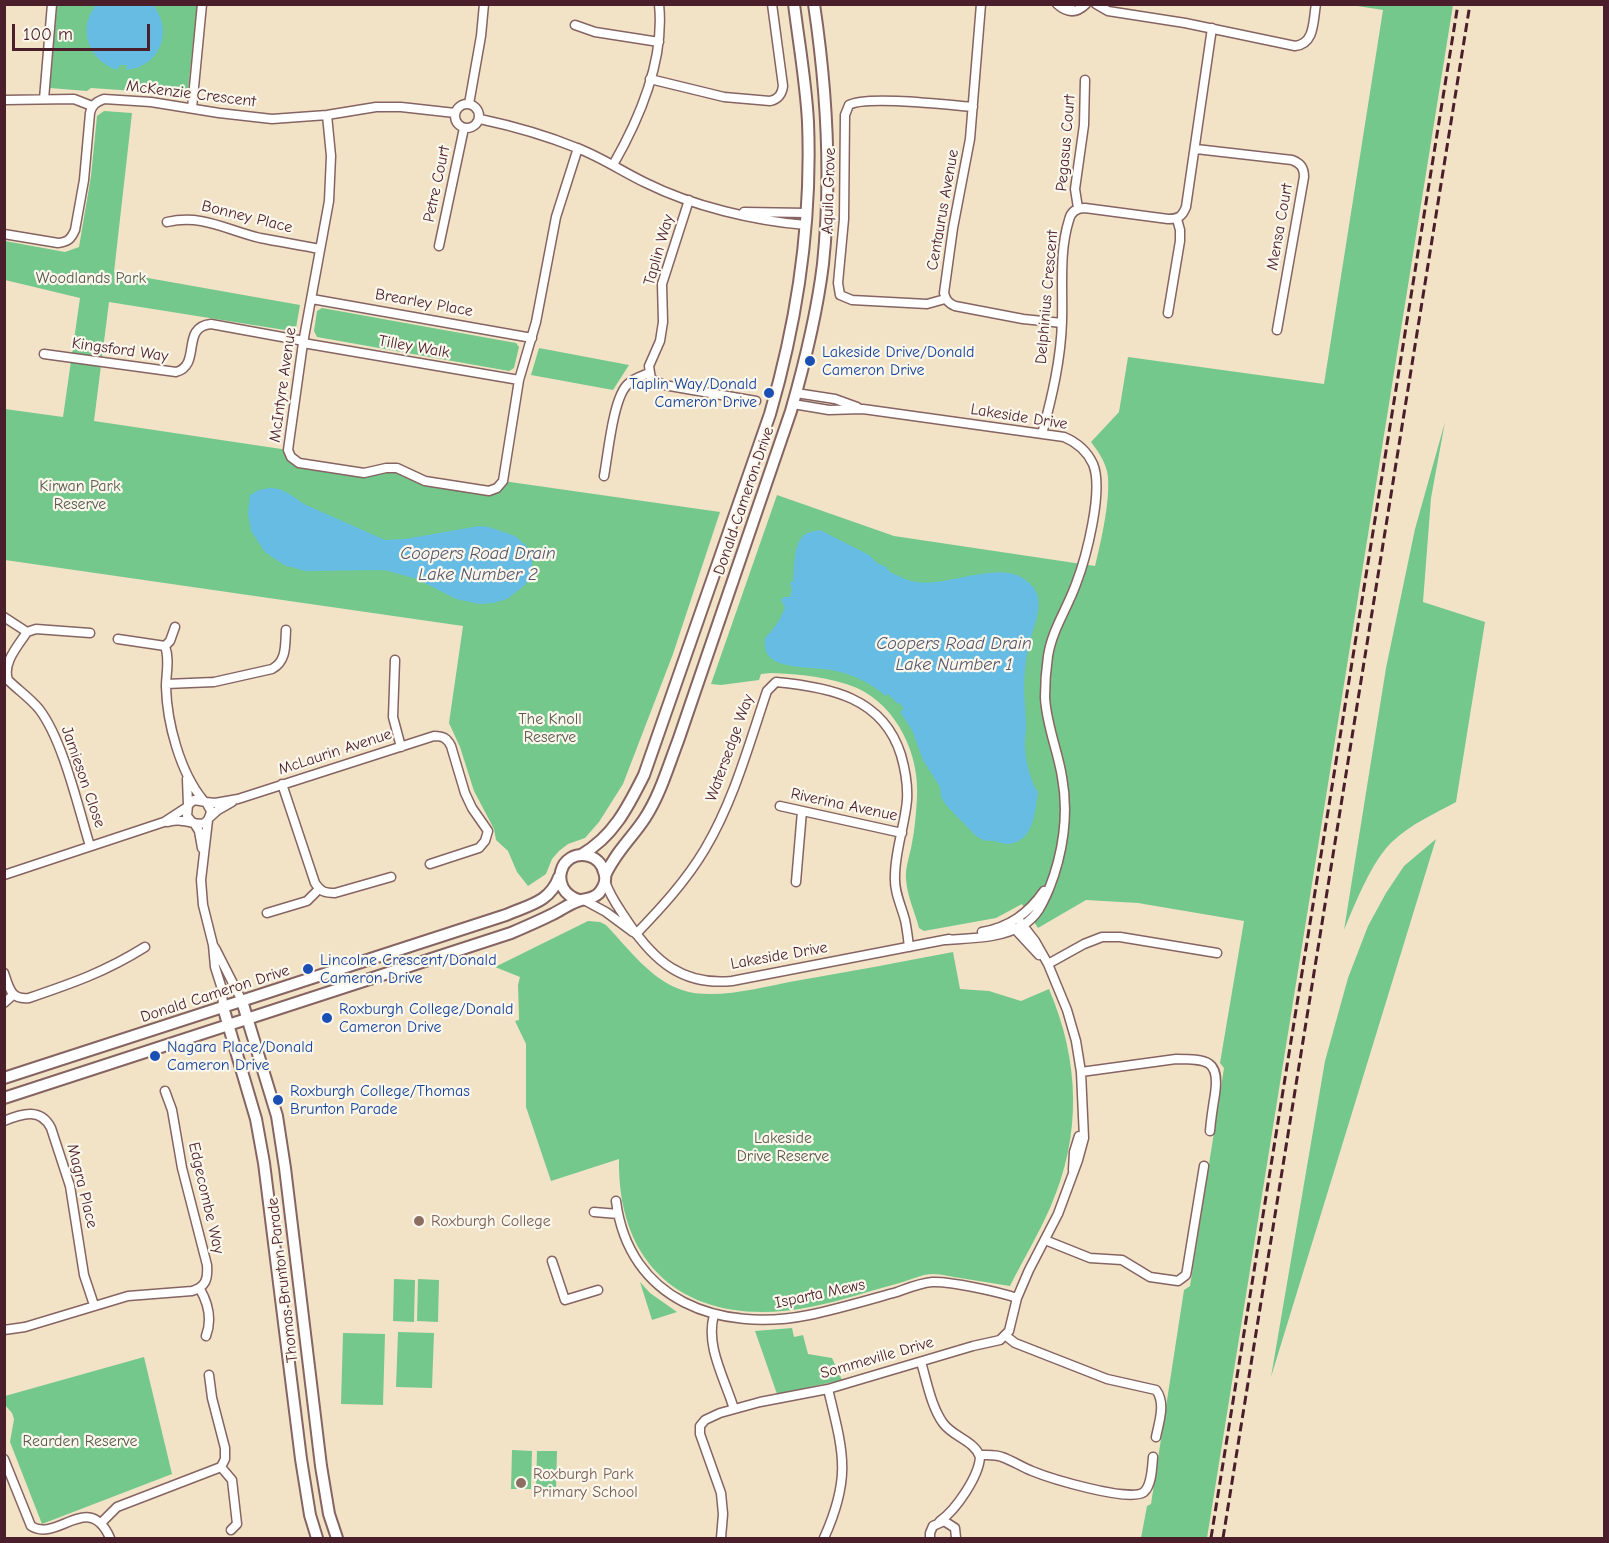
<!DOCTYPE html>
<html>
<head>
<meta charset="utf-8">
<style>
  body { margin:0 }
  #map { position:relative; width:1609px; height:1543px; overflow:hidden; background:#f2e3c7; font-family:"Comic Neue",sans-serif }
  canvas { display:block }
  .frame { position:absolute; inset:0; border:6px solid #4a1f2b; pointer-events:none }
  .scale { position:absolute; left:12px; top:24px; width:138px; height:27px; box-sizing:border-box; border:3px solid #4a1f2b; border-top:0; padding-left:8px; font-size:18px; line-height:21px; white-space:nowrap; color:#4a1f2b; -webkit-text-stroke:4px #fbf7ec; paint-order:stroke }
</style>
</head>
<body>
<div id="map">
<canvas width="1609" height="1543"></canvas>
<div class="frame"></div>
<div class="scale">100 m</div>
</div>
<script>
const ctx = document.querySelector('canvas').getContext('2d');
ctx.lineJoin = 'round';
function paint(path, color) {
  ctx.fillStyle = color;
  ctx.fill(path, 'evenodd');
}
function trace(path, color, width, dash) {
  ctx.strokeStyle = color;
  ctx.lineWidth = width;
  ctx.lineCap = dash ? 'butt' : 'round';
  ctx.setLineDash(dash || []);
  ctx.stroke(path);
}
function write(font, color, halo, rows, align = 'center') {
  ctx.font = font + ' "Comic Neue",sans-serif';
  ctx.lineWidth = 4.5;
  ctx.setLineDash([]);
  ctx.textBaseline = 'middle';
  ctx.strokeStyle = halo;
  ctx.fillStyle = color;
  for (const [text, x, y, turn = 0] of rows) {
    ctx.save();
    ctx.translate(x, y);
    ctx.rotate((+turn || 0) * Math.PI / 180);
    ctx.textAlign = isNaN(turn) ? turn : align;
    if (halo) ctx.strokeText(text, 0, 0);
    ctx.fillText(text, 0, 0);
    ctx.restore();
  }
}
const green = new Path2D(`
  M57,5H197L188,91L179,94L91,88L87,91L50,88Z
  M1351,5H1453L1207,1538H1141L1147,1506L1151,1504L1184,1290L1190,1286L1224,1068L1220,1063L1244,921L1138,903L1086,900L1038,928L1022,904L996,918L924,931L919,928C915,912 907,896 906,879C905,868 910,855 912,843C915,828 916,813 917,798C920,755 897,706 857,688C831,677 799,674 771,673L761,674L759,680L721,685L711,684L777,495L894,536L1095,566C1101,542 1112,494 1107,471C1104,460 1098,451 1091,442L1119,412L1128,357L1324,384L1383,10Z
  M104,111L132,113L114,272L300,305L296,328L291,331L109,302L94,421L288,450L299,463L364,473L386,468L415,478L489,491L503,481L720,512L673,654L623,784L599,822L585,838L568,844L559,851L552,859L546,874L528,886L517,872L508,851L496,840L494,829L474,791L460,747L449,723L463,626L5,560V409L63,417L80,298L5,280V241L65,252L79,247L91,176L97,116Z
  M322,308L516,343L519,347L514,368L509,371L317,337L314,331L317,311Z
  M539,348L629,365L613,390L531,375Z
  M1445,422L1431,498L1423,602L1485,622L1456,802C1434,814 1411,824 1393,841C1372,860 1355,904 1344,930L1386,668L1415,529Z
  M1436,839L1271,1377L1325,1061L1348,978L1368,926L1386,893L1404,866Z
  M588,921L600,922L606,925C628,948 651,980 682,990C714,1001 762,987 795,981C848,972 900,962 953,952L960,989L989,991L1021,1001L1049,989C1080,1062 1082,1135 1050,1208C1038,1235 1023,1260 1010,1286C993,1283 977,1281 960,1278C952,1277 942,1274 933,1274C923,1274 912,1279 903,1282C872,1290 842,1301 810,1307C700,1329 617,1278 619,1159L551,1181L526,1107V1044L515,1021L519,1020V1016L518,985L520,977L495,967Z
  M394,1279L415,1280L414,1322L393,1321Z
  M418,1279L439,1280L438,1322L417,1321Z
  M640,1282L650,1293L677,1312L652,1320Z
  M792,1328L794,1337L803,1335L808,1354L832,1358L842,1380L777,1394L755,1331Z
  M398,1332L434,1333L432,1388L396,1387Z
  M343,1333L385,1334L383,1405L341,1404Z
  M144,1357L172,1474L42,1524L10,1442L14,1419L12,1413L5,1405V1396Z
  M512,1450L532,1451L531,1489H511Z
  M537,1451H557L556,1490L536,1489Z`);
const water = new Path2D(`
  M96,5H153C174,31 160,67 126,70L127,65H120L117,70C88,60 77,29 96,5Z
  M269,488C285,487 293,498 306,505L385,540L405,539L479,526L489,527L515,536L533,552L531,575L525,585L507,599L493,603L480,604L456,599L417,579L384,570L305,571L284,565L265,552L251,531L248,513L250,495L259,490Z
  M820,530L869,555L877,563L886,567C890,574 895,574 901,577C938,598 1002,550 1032,586C1046,601 1034,626 1029,643C1027,652 1026,661 1025,670C1023,687 1025,704 1026,721C1027,730 1024,739 1025,748C1026,761 1030,782 1038,792C1035,811 1034,842 1008,844C999,844 994,839 985,841L976,836L946,805L941,797L940,787L923,760L912,730L900,712L904,709L900,703L898,704L888,694L886,696C871,684 855,675 836,671C819,667 785,669 772,659C765,654 764,646 765,638C774,629 780,620 785,608L781,600L784,597H790L792,589L790,583L793,581C795,566 792,537 810,532C814,531 817,531 820,530Z`);
const minor = new Path2D(`
  M981,4L970,139L953,228L944,293C946,300 948,303 955,306L1023,319L1062,323
  M1057,4C1067,13 1076,14 1086,4
  M1069,4H1071
  M1096,4L1108,11L1185,23L1295,46C1315,44 1313,21 1316,4
  M575,25L595,32L659,42
  M650,79L724,97L770,101C779,99 782,94 783,86L772,4
  M44,99L52,4
  M4,100L74,99L92,106
  M455 116a12 12 0 1 1 24 0a12 12 0 1 1-24 0Z
  M469,104L481,36L484,4
  M192,108L202,4
  M327,115L331,156L329,201L303,343L288,450L291,457L299,463L364,473L386,468H397L425,481L489,491L497,488L503,481L519,380L536,322L556,217L578,148
  M480,119C513,126 545,135 577,148C601,157 623,172 646,183C692,206 755,221 806,225
  M1196,149L1292,160C1300,163 1304,167 1304,177L1277,330
  M613,165C640,118 665,60 659,4
  M689,200L662,284L663,322L660,341L649,366L651,379L664,385L756,401
  M1078,208L1075,189L1084,125L1085,80
  M744,212L807,213
  M167,222C203,214 226,230 260,238C280,242 300,245 320,249
  M4,234L58,243C68,242 71,239 75,230L84,180L90,113C92,105 96,102 104,99L151,102L219,113L272,119L327,115L376,107H401L455,113
  M439,246L464,128
  M312,299L532,338
  M945,299L927,304L852,300L840,295L838,283L844,219L845,115L849,105C866,95 949,105 973,107
  M1168,313L1180,241V230L1177,219
  M303,343L519,380
  M44,354L176,372C202,365 180,327 211,324L304,341
  M796,393L835,399L857,407
  M793,404L829,410L863,409L1064,437C1076,442 1087,451 1093,464C1104,490 1086,558 1076,584C1067,609 1052,630 1048,656C1046,670 1045,684 1045,697C1046,724 1058,751 1062,777C1069,814 1063,854 1049,889C1043,903 1037,917 1023,925C1000,939 970,938 944,940
  M1042,434C1052,397 1061,359 1062,321C1063,288 1059,251 1069,220C1071,211 1077,208 1085,208L1168,219C1178,219 1182,217 1186,207L1212,28
  M604,476C608,455 613,397 628,384C634,378 642,376 649,373
  M4,617L27,632L36,629L90,633
  M27,632C18,646 2,663 8,680C18,690 30,698 39,709C63,740 78,807 90,846
  M118,639L165,646L170,641L175,627
  M165,646C170,660 166,673 166,687C167,723 180,772 203,800
  M395,660L393,717L401,747
  M166,684L214,682L272,669C287,661 285,645 286,630
  M187,779L188,805
  M282,784L315,883C321,892 325,893 335,893L391,877
  M206,802L215,803L238,799L434,736C443,736 447,738 451,746L465,793L472,808L488,831L485,841L479,848L430,864
  M780,806L902,833
  M209,818L218,810L232,802
  M208,820L201,880L203,905L213,945L215,967L222,989L223,1007
  M167,822C172,821 178,820 183,821C196,822 207,831 211,811L206,802L194,800L188,805L187,816L192,822
  M194,823L199,831L202,848
  M4,875L164,822L187,807
  M605,881C610,897 619,908 628,922C654,961 683,986 732,981L949,939
  M796,882L802,811
  M584,900L606,912L633,932
  M267,913L307,901L319,889
  M1013,927L1039,955
  M982,932C1009,927 1028,914 1044,891
  M636,934C661,908 686,881 705,849C734,800 749,744 767,691L776,682C829,687 883,697 901,755C905,769 908,784 907,800C905,825 895,850 895,876C894,892 901,905 905,920C907,929 908,938 909,947
  M215,948L242,1001
  M1048,964L1084,944L1102,937H1120L1217,953
  M4,973C9,988 11,1000 29,998C73,983 105,972 145,947
  M4,1003L13,995
  M1081,1072L1176,1059C1207,1059 1220,1060 1215,1094C1213,1106 1211,1119 1210,1131
  M4,1121C23,1113 41,1108 51,1128L70,1186L84,1275L94,1305
  M1073,1170L1074,1152L1079,1136
  M616,1201C629,1301 720,1333 809,1315C838,1309 868,1300 897,1292C908,1288 920,1283 932,1282C950,1281 999,1292 1017,1298
  M594,1212L618,1214
  M1045,1240L1090,1258L1122,1260L1150,1277L1178,1281L1186,1275L1187,1270L1204,1166
  M552,1261L565,1300L598,1290
  M200,1289C208,1303 212,1320 206,1336
  M714,1315C705,1346 725,1379 734,1409
  M4,1330L25,1327L128,1296L192,1291C206,1287 208,1279 207,1265L182,1168L172,1110L165,1091
  M1006,1336L1015,1343L1107,1379L1156,1390C1166,1403 1159,1422 1156,1437
  M921,1362C927,1382 931,1406 943,1423C953,1437 975,1441 980,1457C979,1476 956,1510 940,1521
  M980,1455C987,1455 995,1454 1002,1457C1013,1461 1022,1467 1032,1471C1049,1478 1130,1503 1144,1492C1152,1485 1152,1467 1153,1457
  M4,1459L31,1526C57,1543 89,1490 110,1538
  M221,1467L232,1480L237,1524L231,1530
  M101,1523L117,1507L221,1467L225,1459V1448L212,1398L209,1375
  M721,1538L723,1514L721,1493L700,1434V1426L705,1420L720,1413L760,1402L828,1389L973,1346L1000,1340L1009,1331L1017,1298L1029,1270L1058,1214L1078,1160L1084,1138L1081,1072L1076,1041L1067,1010L1048,964L1035,941L1018,919
  M824,1538C852,1476 843,1452 828,1389
  M930,1538V1533L933,1526L944,1521L955,1528L956,1538`);
const tertiary = new Path2D(`
  M581,855C613,837 628,807 644,775L770,414C798,318 812,223 808,122C806,83 799,44 794,4
  M605,876C614,854 632,838 645,818C660,795 668,767 678,741L791,411C805,362 817,313 823,264C832,177 827,91 814,4
  M242,1001L277,1116L285,1168L321,1466L329,1514L337,1538
  M223,1007L256,1119L264,1163L301,1459L310,1515L317,1538
  M4,1078L506,915C529,905 550,902 559,877
  M4,1098L511,933C525,927 539,921 553,914C561,910 569,904 578,901C586,898 592,900 599,893C604,887 607,879 604,872C602,864 596,858 589,856C560,848 547,890 579,900`);
const rail = new Path2D(`
  M1211,1538L1458,4
  M1223,1538L1470,4`);
const markers = [
  [810,361,6,"#1a4fb4"],
  [769,393,6,"#1a4fb4"],
  [308,969,6,"#1a4fb4"],
  [327,1018,6,"#1a4fb4"],
  [155,1056,6,"#1a4fb4"],
  [278,1100,6,"#1a4fb4"],
  [419,1221,6,"#8d6e63"],
  [521,1483,6,"#8d6e63"]
];
const streetNames = [
  ["McKenzie Crescent",191,94,7],
  ["Pegasus Court",1066,143,-85],
  ["Petre Court",437,184,-78],
  ["Aquila Grove",829,191,-88],
  ["Centaurus Avenue",943,210,-80],
  ["Bonney Place",247,217,14],
  ["Mensa Court",1280,227,-80],
  ["Taplin Way",659,250,-74],
  ["Delphinius Crescent",1047,297,-85],
  ["Brearley Place",424,303,10],
  ["Tilley Walk",414,347,10],
  ["Kingsford Way",120,350,8],
  ["McIntyre Avenue",283,385,-82],
  ["Lakeside Drive",1019,417,9],
  ["Donald Cameron Drive",744,501,-71],
  ["Watersedge Way",730,748,-70],
  ["McLaurin Avenue",335,752,-18],
  ["Jamieson Close",83,777,71],
  ["Riverina Avenue",844,805,12],
  ["Lakeside Drive",779,956,-10],
  ["Donald Cameron Drive",215,994,-18],
  ["Magra Place",82,1186,76],
  ["Edgecombe Way",206,1198,77],
  ["Thomas Brunton Parade",283,1280,-97],
  ["Isparta Mews",820,1294,-12],
  ["Sommeville Drive",877,1358,-16]
];
const parkNames = [
  ["Woodlands Park",91,278],
  ["Kirwan Park",80,486],
  ["Reserve",80,504],
  ["The Knoll",550,719],
  ["Reserve",550,737],
  ["Lakeside",783,1138],
  ["Drive Reserve",783,1156],
  ["Rearden Reserve",80,1441]
];
const transitNames = [
  ["Lakeside Drive/Donald",822,352],
  ["Cameron Drive",822,370],
  ["Taplin Way/Donald",757,384,"right"],
  ["Cameron Drive",757,402,"right"],
  ["Lincolne Crescent/Donald",320,960],
  ["Cameron Drive",320,978],
  ["Roxburgh College/Donald",339,1009],
  ["Cameron Drive",339,1027],
  ["Nagara Place/Donald",167,1047],
  ["Cameron Drive",167,1065],
  ["Roxburgh College/Thomas",290,1091],
  ["Brunton Parade",290,1109]
];
const educationNames = [
  ["Roxburgh College",431,1221],
  ["Roxburgh Park",533,1474],
  ["Primary School",533,1492]
];
const waterNames = [
  ["Coopers Road Drain",478,554],
  ["Lake Number 2",478,575],
  ["Coopers Road Drain",954,644],
  ["Lake Number 1",954,665]
];
paint(green, '#74c88b');
paint(water, '#66bce3');
trace(minor, '#856462', 11);
trace(tertiary, '#856462', 14);
trace(minor, '#fff', 8);
trace(tertiary, '#fff', 10);
trace(rail, '#4a1f2b', 3, [9, 4.5]);
for (const [x, y, r, color] of markers) {
  const dot = new Path2D();
  dot.arc(x, y, r, 0, 2 * Math.PI);
  ctx.fillStyle = color;
  ctx.fill(dot);
  trace(dot, '#fbf7ec', 2);
}
write('16px', '#4a1f2b', '#fbf7ec', streetNames);
write('16px', '#595a4d', '#fbf7ec', parkNames);
write('16px', '#164399', '#fbf7ec', transitNames, 'left');
write('16px', '#785e54', '#fbf7ec', educationNames, 'left');
write('italic 18px', '#54566b', '#fbf7ec', waterNames);
</script>
</body>
</html>
